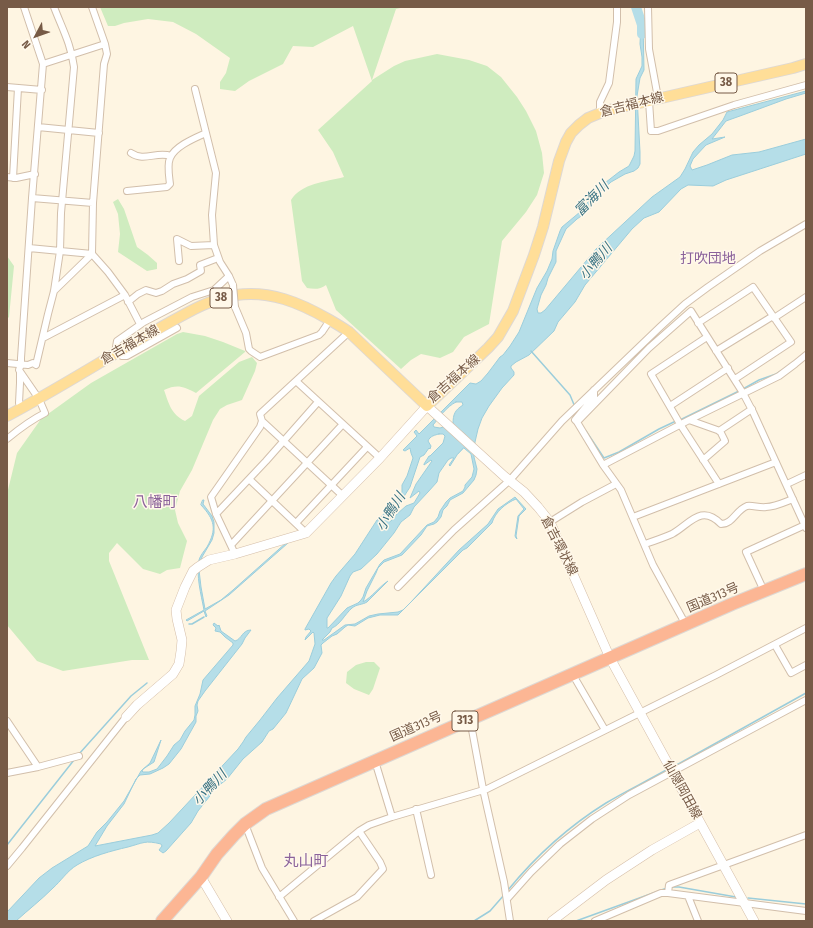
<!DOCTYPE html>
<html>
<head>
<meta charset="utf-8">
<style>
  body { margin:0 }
  #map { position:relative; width:813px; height:928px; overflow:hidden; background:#fef5e2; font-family:"Fira Sans Condensed",sans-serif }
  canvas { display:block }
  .frame { position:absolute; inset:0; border:8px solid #775b47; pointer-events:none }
  .north { position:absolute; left:16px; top:16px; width:40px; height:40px; -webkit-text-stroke:3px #fff8ea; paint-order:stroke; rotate:229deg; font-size:11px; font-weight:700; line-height:16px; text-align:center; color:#775b47 }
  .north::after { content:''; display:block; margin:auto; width:14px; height:18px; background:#775b47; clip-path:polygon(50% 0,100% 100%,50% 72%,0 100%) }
</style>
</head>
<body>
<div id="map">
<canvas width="813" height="928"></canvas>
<div class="frame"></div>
<div class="north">N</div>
</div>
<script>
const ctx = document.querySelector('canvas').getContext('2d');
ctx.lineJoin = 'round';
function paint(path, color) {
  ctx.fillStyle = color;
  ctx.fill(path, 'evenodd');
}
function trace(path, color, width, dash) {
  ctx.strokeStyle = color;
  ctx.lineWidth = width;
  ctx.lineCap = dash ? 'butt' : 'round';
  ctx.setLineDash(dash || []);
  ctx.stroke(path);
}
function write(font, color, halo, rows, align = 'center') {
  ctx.font = font + ' "Fira Sans Condensed","Noto Sans JP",sans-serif';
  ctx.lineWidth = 3;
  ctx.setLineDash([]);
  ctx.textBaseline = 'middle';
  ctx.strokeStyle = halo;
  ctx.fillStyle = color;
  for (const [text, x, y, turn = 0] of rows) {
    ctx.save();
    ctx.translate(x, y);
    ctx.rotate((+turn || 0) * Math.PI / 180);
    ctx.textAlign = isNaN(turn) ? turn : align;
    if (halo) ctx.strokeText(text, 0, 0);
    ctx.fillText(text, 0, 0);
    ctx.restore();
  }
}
const green = new Path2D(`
  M100,7H405L396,9L372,80L394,66L405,61L437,54L469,60L487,66L501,77L517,97L526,111L536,131L542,153L544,173L537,195L526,212L502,241L489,324L464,337L453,352L440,358L421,354L411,360L401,369L336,310L326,285C320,290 313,289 307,288L302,281L291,200C302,183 325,182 344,177L333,152L318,130L372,81L353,26L313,47L293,46L283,64L249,81L235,91L220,89V82L226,73L230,58L196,34L173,22L148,19L124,23L115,26H108Z
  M118,199L124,209L137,247L148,255L157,263V269L147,271L118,252L120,234L118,214L113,202Z
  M7,256L14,266L9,317L7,319Z
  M183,332L205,336L223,342L245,351V352L196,393C183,386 177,384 164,390C169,404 171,414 185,421L192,416L199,396L239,362L252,357L257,363L255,371L242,400L227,405L220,409L213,420L192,470L180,491L175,510L178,523L187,541L180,568L167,570L160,574L143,569L117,543L109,553V561L149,660H132L63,671L37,661L7,625V494L17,453L41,419L91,383L177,334Z
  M366,662H374L380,668L373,689L369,695L354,689L346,683L347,672L356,665Z`);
const water = new Path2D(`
  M643,20L644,70L640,78L637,96L640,152V164L638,168L634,171L625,174L611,182L600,192L596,197L591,207L587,212L577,219L566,229L556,251V262L548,278L546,285L541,295L537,309L538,313H541L545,310L597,248L652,197L680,177L685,169L693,152L699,145L712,134L723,120L727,112L806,91V93L786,99L740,116L726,121L712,139L725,137L706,145L693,159L690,166L692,170L707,165L732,155L759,152L806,139V154L726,180L713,186L688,185L681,189L659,212L644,218L632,229L585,285L575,302L558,322L554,331L529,355L516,362L511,366V368L514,372V375L502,388L489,406L482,418L478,429L475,442L474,457L477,469L476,475L474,480L463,493L450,500L447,506L443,510L441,517L437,522L434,524L427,526L421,535L402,555L384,562L378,568L376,573L367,591L363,602C372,597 380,586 388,581L367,602C362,605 357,604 352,608C345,614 340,625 332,628L330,632L322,640H324L345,625L355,624L369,616L378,614L398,612L403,610L411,602L459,550L488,524L498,509L515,497L526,509L519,516L516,536L517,539L516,538L515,536L518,516L524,509L516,499C506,503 495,512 492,523L467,548L463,550L398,615H380L368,618L355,626L348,625L345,627L337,634L332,636L323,643L321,645L322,653L314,668L302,679L286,713L273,729L269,731L262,742L243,759L227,779L217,787L198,811L191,823L166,851L163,853L159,850L162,846L161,844C145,840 143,843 128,847C111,851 92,856 77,865C67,871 61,881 53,888C41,900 28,910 16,921H7V912L39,878L52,868L88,846L97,832L107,822L124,801L141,771L150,763L161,740L154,762L143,769L142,771L143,772H149L157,769L167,756L174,745L180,740L185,731L194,720L195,715V706L200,694L203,680L233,645V643L225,637L220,632L215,631L216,628L213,625L214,623L218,626L219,625L221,631L235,641C242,639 242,630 251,630L245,638L242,644L205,691L198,701L197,705L198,711L196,716V722L181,749L169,764L163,768L150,774L140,775L136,779L124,804L107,826L95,846L152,835L158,833L169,823L238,749L243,742L246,737L260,720L277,698L309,661L315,644L314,633L313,632L305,640L306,637L311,631L309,629L305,630V629L331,583L336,576L355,554L377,520L382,516L402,492V485L407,476L413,458L411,453L410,448L405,451L403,450L417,436L414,432L416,430L419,434L470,383L476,384L481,381L488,373L500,357L503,355L510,346L519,332L537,288L547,271L552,259L553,251L560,231L562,227L580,212L601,186L619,172L629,166L634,156L635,151L636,79L642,66V57L640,44L641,21ZM456,402H462L463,405C455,410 453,414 453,424L440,428L434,427L433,425C440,417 446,407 456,402ZM439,434H443L445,436L443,443L430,456H429L424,464V465L431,460L432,461L416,484L410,498L419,491L420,493L414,503L406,506L397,514L391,521L389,522V520L410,487L420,457L424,455L429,448L430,449L431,446L428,441C430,436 435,435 439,434ZM464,448L471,454L474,469L472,477L465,485V487L463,491L450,498L446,502L440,511L438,517L434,522L427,525L400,554L384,560L380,564L366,588L363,597L361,600L358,603L347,608L328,628H327V618L341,596L350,576L353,572L361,569L377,554L394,533L401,522L410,515L414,507L428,492L437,482L439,473L448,460L451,458H454L449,465L450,466L457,455Z
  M203,500H204L203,504L212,516L214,522V533L212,540L202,557L199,570L201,587L205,609L221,600L233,590L287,542L288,543L229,595L205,611L207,616L206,617L204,611L187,621L186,620L204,610C201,594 196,576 199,560C200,556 204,551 207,547C217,529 215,520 201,505Z`);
const stream = new Path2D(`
  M531,351L570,395L575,407
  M743,389L759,380L776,374L781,371
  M680,420L739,391
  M586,431L604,458L619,452L659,429L676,421
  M189,624H192L204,617
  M79,754L131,696L147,683
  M673,767L806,693
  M7,776L15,774
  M7,845L74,760
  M670,887H679L736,897
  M508,890C535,857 569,826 606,803C626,791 647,781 668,769
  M748,898L806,904
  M474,921L490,911L504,895
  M576,921L667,888`);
const river = new Path2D(`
  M636,7L642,25V34`);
const street = new Path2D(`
  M648,7L649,49L658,98
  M43,64L105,44
  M7,87L42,90
  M195,89L216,173L212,215L214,245L220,262L229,276L233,285
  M649,101L651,131H658L734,105L806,85
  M600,113V102L609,83L617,22V7
  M38,127L99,133
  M131,153C144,162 157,151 171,156
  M7,177L16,178L35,174
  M13,178L18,88
  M127,191L167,187L170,184C169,176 167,165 170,158C175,146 195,138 206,133
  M32,198L93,203
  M29,248L92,254L108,272L125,295L140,324
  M179,261L177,239L191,246L214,245
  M54,291L92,254L93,203L104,64L107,54L105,44L92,7
  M128,302L138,294L146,290L156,293L162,291L173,284L187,279L201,271L200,265L218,258
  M235,307L246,333L249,349L251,351L260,357L319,335L322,332L330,320
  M774,318L806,297
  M698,323L753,287L791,342L735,379
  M177,328L127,356H122L115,353L117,341L144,322L192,297L214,290L229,276
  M707,337L651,374L680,424L719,484
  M43,338L125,295
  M716,351L773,316
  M7,363L28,365L33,363L36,365L48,314L54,291L60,251L61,213L74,67C71,44 62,28 54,7
  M296,381L380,458
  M594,390V397L575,420L577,422L649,348L691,311L743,393L753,412L806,528
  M19,403L20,383V372
  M670,406L728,368
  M689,420L720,431L725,441L703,460
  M262,421L343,496
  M577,422L603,465L621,490L653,565L686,625
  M719,431L752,409
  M7,439C19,429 31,420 45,413L39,399L19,370L21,364V358L32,198L43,64L24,7
  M603,465L689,420L779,376L795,364L806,355
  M249,479L306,533
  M787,484L806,475
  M216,514L266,461L318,402
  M633,517L776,462
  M550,522L582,502L616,484
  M296,523L367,447
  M645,544C654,541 663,538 672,534C689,525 701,503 721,524C733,524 736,510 747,506C752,505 760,508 766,507C775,507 785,502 793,499
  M231,545L343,424
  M235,554L216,514L211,497L260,427L262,421L260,414L349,332
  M398,587L454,530L510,480L562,421L660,327L685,304L708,287L760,251L806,224
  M764,591L746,552L805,525
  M775,645L791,673L806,665
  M573,675L605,730
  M470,719L483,789L504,882L510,921
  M7,721L38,767
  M375,761L392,817
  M7,773L38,767L79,756
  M416,809L431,875
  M245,824L262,868L294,921
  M7,866L22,848L126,717
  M668,893L669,885L806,835
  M688,896L698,921
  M279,897L359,831
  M507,899L531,872L560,844L592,819L629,795L806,700
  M314,921L357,897L383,869L380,862L359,831L369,825L392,817L487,789L716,675L806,628
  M595,921L661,893H668L806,911`);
const secondary = new Path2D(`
  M126,717L137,705L173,674L179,664L181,651L182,640L177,619L176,610L185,587L193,571L198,567L209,560L235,554L306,533L380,458L427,406L504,476L524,492L538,507L550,522L610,658L754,921
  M201,877L227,921
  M552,921L606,880L652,850L700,823`);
const primary = new Path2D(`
  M7,416C58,389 106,358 156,330C182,316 207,299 236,295C270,290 300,303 328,319C335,323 342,327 349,332L427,406L488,348L498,337L513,311L534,255L543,227L559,161L566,142L571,133L579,125L588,118L600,113L613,109L793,68L806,64`);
const highway = new Path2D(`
  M162,921L201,877L217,854L234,835L245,824L266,809L732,604L806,574`);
const streetBridge = new Path2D(`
  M233,285L235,307`);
const shields = [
  [726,83,22],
  [221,298,22],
  [465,721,26]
];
const shieldNames = [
  ["38",726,83],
  ["38",221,298],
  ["313",465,721]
];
const streetNames = [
  ["倉吉福本線",632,105,-14],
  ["倉吉福本線",130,345,-30],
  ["倉吉福本線",454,379,-42],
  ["倉吉環状線",559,546,63],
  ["国道313号",713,598,-23],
  ["国道313号",416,727,-24],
  ["仙隠岡田線",682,790,61]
];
const waterNames = [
  ["富海川",592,199,-46],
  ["小鴨川",596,262,-49],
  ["小鴨川",391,512,-58],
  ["小鴨川",210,788,-47]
];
const neighbourhoodNames = [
  ["打吹団地",708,259]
];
const quarterNames = [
  ["八幡町",155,503],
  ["丸山町",306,862]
];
paint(green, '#cfecbf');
paint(water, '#b5dee8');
trace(water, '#9bcddb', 1);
trace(stream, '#9bcddb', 1.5);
trace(river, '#b5dee8', 10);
trace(street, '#d2bfab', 8);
trace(secondary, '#d5bea8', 10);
trace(primary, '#ded8d3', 12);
trace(highway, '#ded8d3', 14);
trace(street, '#fff', 6);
trace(secondary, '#fff', 9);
trace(primary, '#ffde98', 10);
trace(highway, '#fcb694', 12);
trace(streetBridge, '#d2bfab', 8, []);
trace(streetBridge, '#fff', 6);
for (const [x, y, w] of shields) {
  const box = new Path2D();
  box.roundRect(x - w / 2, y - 10, w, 20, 3);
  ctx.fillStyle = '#fff8ea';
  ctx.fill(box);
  trace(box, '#775b47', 1);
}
write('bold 12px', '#775b47', null, shieldNames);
write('13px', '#775b47', '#fff8ea', streetNames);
write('italic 14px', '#3c7585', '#fff8ea', waterNames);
write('14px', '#8b629b', '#fff8ea', neighbourhoodNames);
write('15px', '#8b629b', '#fff8ea', quarterNames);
</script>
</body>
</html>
